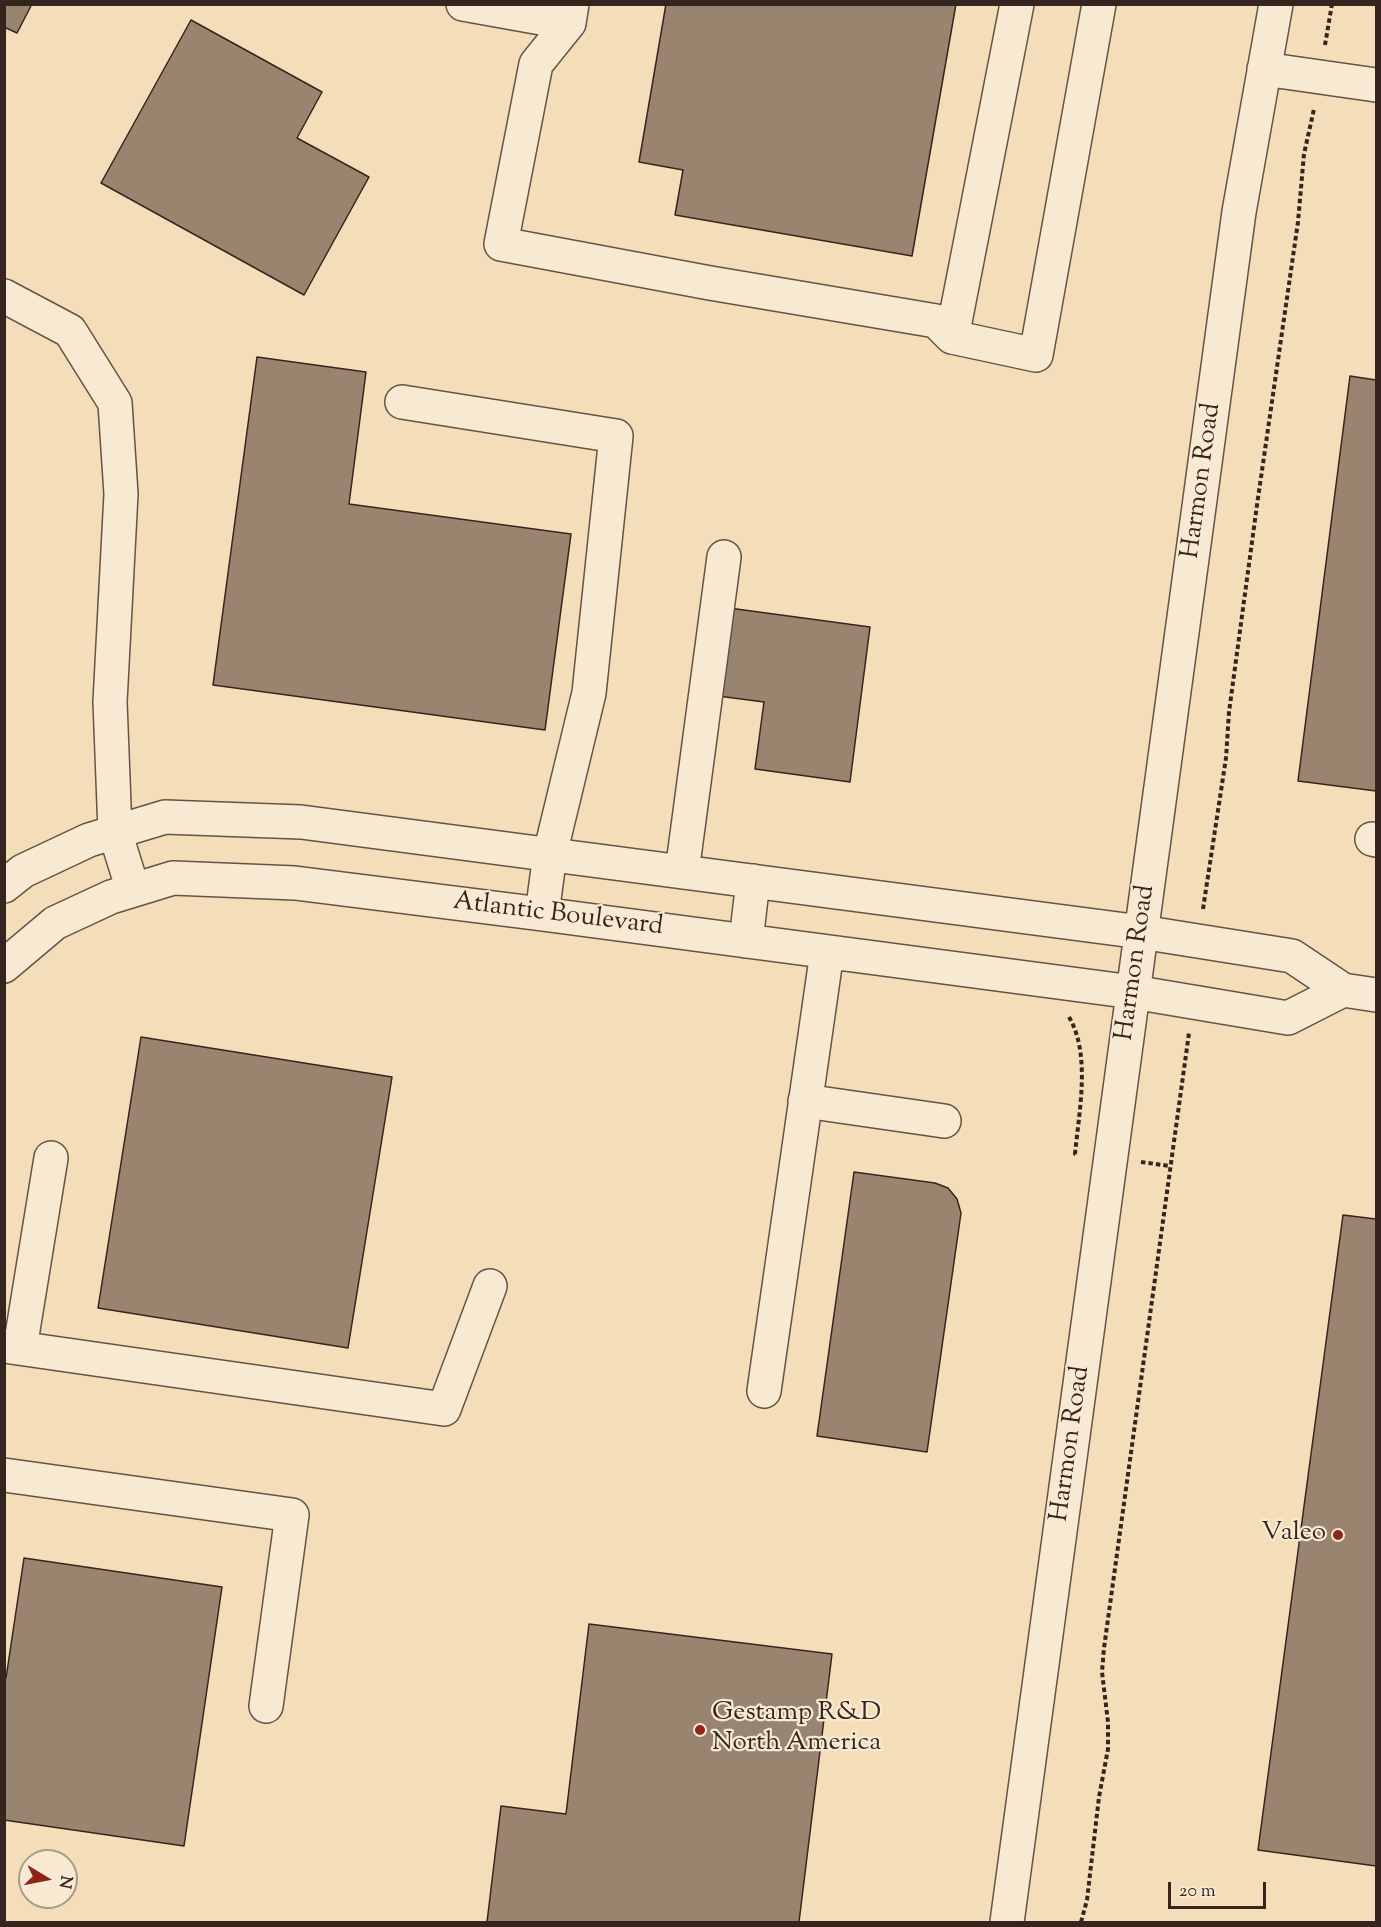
<!DOCTYPE html>
<html>
<head>
<meta charset="utf-8">
<style>
  body { margin:0 }
  #map { position:relative; width:1381px; height:1927px; overflow:hidden; background:#f4deb9; font-family:"Sorts Mill Goudy",serif }
  canvas { display:block }
  .frame { position:absolute; inset:0; border:6px solid #36251e; pointer-events:none }
  .north { position:absolute; left:18px; top:1849px; width:60px; height:60px; box-sizing:border-box; background:#f8ead2; border:2px solid #aa9b8a; border-radius:50%; rotate:100deg; font-size:16px; font-weight:700; line-height:24px; text-align:center; color:#36251e }
  .north::after { content:''; display:block; margin:auto; width:21px; height:27px; background:#8f2418; clip-path:polygon(50% 0,100% 100%,50% 72%,0 100%) }
  .scale { position:absolute; left:1168px; top:1882px; width:98px; height:27px; box-sizing:border-box; border:3px solid #36251e; border-top:0; padding-left:8px; font-size:18px; line-height:21px; white-space:nowrap; color:#36251e; -webkit-text-stroke:4px #f8ead2; paint-order:stroke }
</style>
</head>
<body>
<div id="map">
<canvas width="1381" height="1927"></canvas>
<div class="frame"></div>
<div class="north">N</div>
<div class="scale">20 m</div>
</div>
<script>
const ctx = document.querySelector('canvas').getContext('2d');
ctx.lineJoin = 'round';
function paint(path, color) {
  ctx.fillStyle = color;
  ctx.fill(path, 'evenodd');
}
function trace(path, color, width, dash) {
  ctx.strokeStyle = color;
  ctx.lineWidth = width;
  ctx.lineCap = dash ? 'butt' : 'round';
  ctx.setLineDash(dash || []);
  ctx.stroke(path);
}
function write(font, color, halo, rows, align = 'center') {
  ctx.font = font + ' "Sorts Mill Goudy",serif';
  ctx.lineWidth = 4.5;
  ctx.setLineDash([]);
  ctx.textBaseline = 'middle';
  ctx.strokeStyle = halo;
  ctx.fillStyle = color;
  for (const [text, x, y, turn = 0] of rows) {
    ctx.save();
    ctx.translate(x, y);
    ctx.rotate((+turn || 0) * Math.PI / 180);
    ctx.textAlign = isNaN(turn) ? turn : align;
    if (halo) ctx.strokeText(text, 0, 0);
    ctx.fillText(text, 0, 0);
    ctx.restore();
  }
}
const building = new Path2D(`
  M4,4H32L17,33L4,27Z
  M666,4H956L912,256L675,215L683,170L639,162Z
  M191,20L322,92L297,138L369,177L304,295L101,183Z
  M257,357L366,372L349,504L571,534L545,730L213,685Z
  M1350,376L1376,380V791L1298,781Z
  M729,608L870,627L850,782L755,769L764,702L718,696Z
  M141,1037L392,1077L348,1348L98,1308Z
  M854,1172L935,1183L948,1188L957,1199L961,1213L927,1452L817,1436Z
  M1343,1215L1376,1219V1866L1258,1850Z
  M24,1558L222,1587L184,1846L4,1820V1679L6,1678Z
  M589,1624L832,1654L799,1922H487L501,1806L566,1814Z`);
const path = new Path2D(`
  M1325,45L1332,4
  M1203,909L1226,758L1229,712L1257,505L1298,222L1304,154L1314,109
  M1069,1017C1091,1054 1079,1112 1075,1154H1077
  M1141,1162L1170,1166
  M1081,1922L1087,1900L1099,1797L1108,1749V1722L1102,1672L1104,1648L1189,1033`);
const minor = new Path2D(`
  M463,4L569,23
  M572,4L569,23L536,64L501,244L710,283L936,321L952,337
  M1017,4L952,337L1036,355L1099,4
  M1264,69L1376,85
  M4,296L70,331L115,403L121,494L110,702L113,779L115,832L133,890
  M402,402L616,436L589,693L550,854L542,914
  M1372,839L1376,840
  M682,872L724,557
  M4,886L23,871L89,840L165,817L301,822L1141,932L1292,956L1343,990L1376,995
  M746,941L753,881
  M4,966L55,923L111,897L173,878L295,883L542,914L1133,992L1288,1018L1343,990
  M805,1101L944,1121
  M4,1346L444,1409L490,1286
  M20,1348L51,1158
  M764,1391L827,952
  M4,1475L292,1515L266,1706
  M1007,1922L1239,212L1276,4`);
const markers = [
  [1338,1535,6,"#8f2418"],
  [700,1730,6,"#8f2418"]
];
const streetNames = [
  ["Harmon Road",1203,481,-82],
  ["Atlantic Boulevard",558,916,7],
  ["Harmon Road",1137,963,-82],
  ["Harmon Road",1072,1444,-82]
];
const poiNames = [
  ["Valeo",1326,1535],
  ["Gestamp R&D",712,1715,"left"],
  ["North America",712,1745,"left"]
];
paint(building, '#99856f');
trace(building, '#36251e', 1.5);
trace(minor, '#665345', 36);
trace(path, '#36251e', 4, [4.5, 3]);
trace(minor, '#f8ead2', 33);
for (const [x, y, r, color] of markers) {
  const dot = new Path2D();
  dot.arc(x, y, r, 0, 2 * Math.PI);
  ctx.fillStyle = color;
  ctx.fill(dot);
  trace(dot, '#f8ead2', 2);
}
write('26px', '#36251e', '#f8ead2', streetNames);
write('26px', '#36251e', '#f8ead2', poiNames, 'right');
</script>
</body>
</html>
